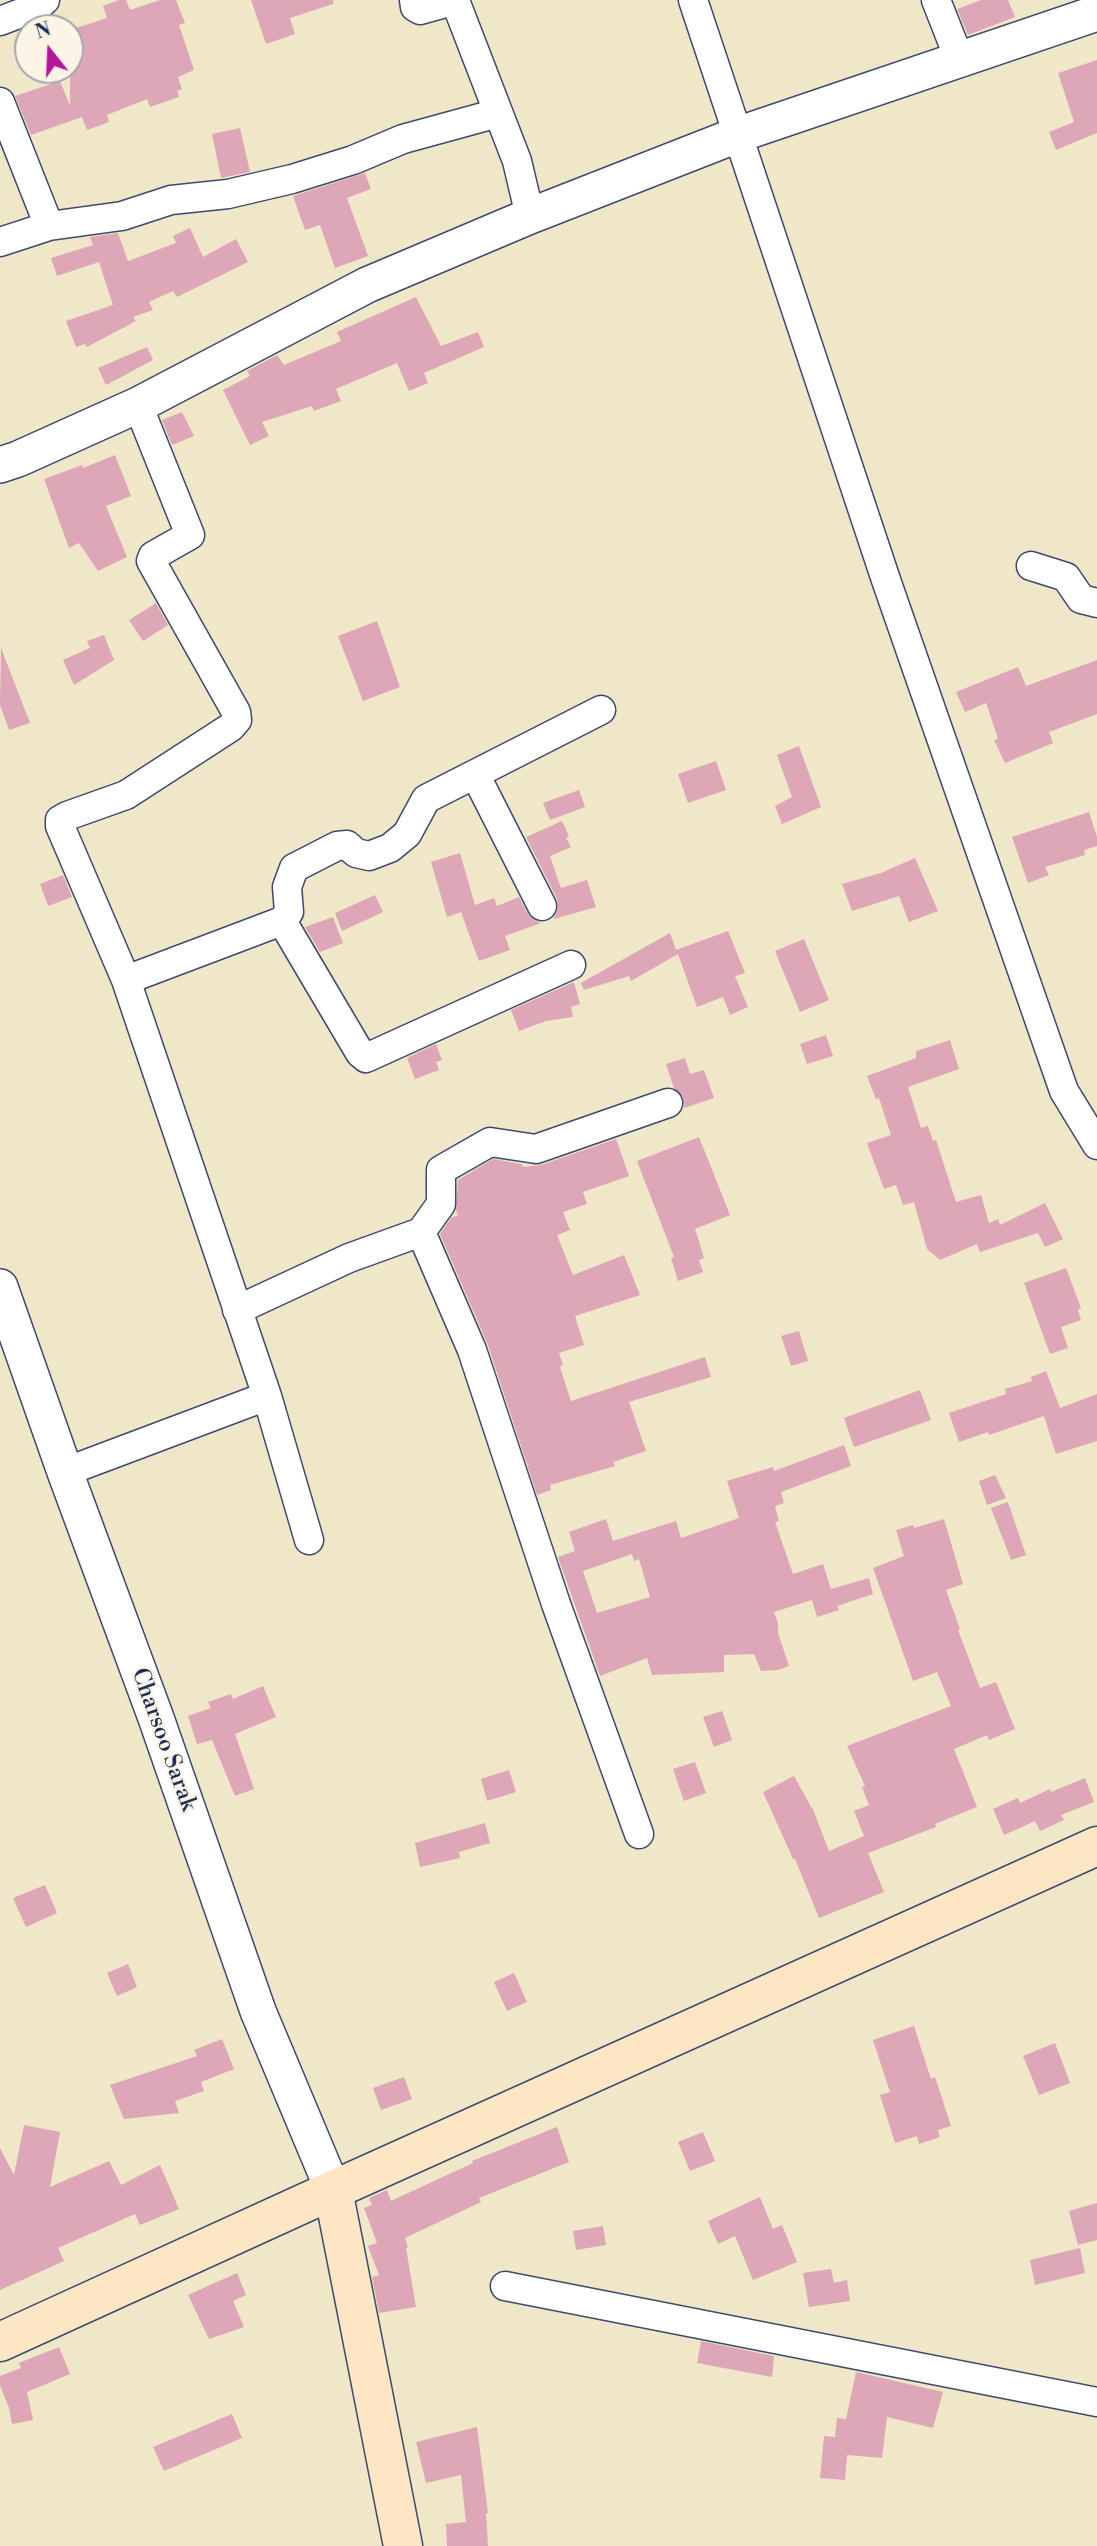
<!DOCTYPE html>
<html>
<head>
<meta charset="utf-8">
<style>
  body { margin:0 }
  #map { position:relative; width:1097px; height:2546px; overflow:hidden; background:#f0e6c8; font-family:"Libre Bodoni",serif }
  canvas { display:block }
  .north { position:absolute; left:14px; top:14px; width:70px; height:70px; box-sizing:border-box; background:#fcf5e5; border:2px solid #a2a6af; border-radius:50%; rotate:342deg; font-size:19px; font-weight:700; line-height:28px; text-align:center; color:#1b2f5e }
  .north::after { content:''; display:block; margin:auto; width:24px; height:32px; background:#b5179e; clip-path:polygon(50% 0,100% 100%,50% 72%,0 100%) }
</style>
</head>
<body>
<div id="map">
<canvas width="1097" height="2546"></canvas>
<div class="north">N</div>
</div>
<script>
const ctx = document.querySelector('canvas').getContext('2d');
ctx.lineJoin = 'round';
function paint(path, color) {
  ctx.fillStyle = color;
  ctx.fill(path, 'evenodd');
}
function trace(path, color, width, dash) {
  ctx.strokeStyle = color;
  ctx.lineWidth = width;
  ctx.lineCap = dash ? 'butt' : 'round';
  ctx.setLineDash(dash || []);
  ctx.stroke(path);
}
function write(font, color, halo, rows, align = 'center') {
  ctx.font = font + ' "Libre Bodoni",serif';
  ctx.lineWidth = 5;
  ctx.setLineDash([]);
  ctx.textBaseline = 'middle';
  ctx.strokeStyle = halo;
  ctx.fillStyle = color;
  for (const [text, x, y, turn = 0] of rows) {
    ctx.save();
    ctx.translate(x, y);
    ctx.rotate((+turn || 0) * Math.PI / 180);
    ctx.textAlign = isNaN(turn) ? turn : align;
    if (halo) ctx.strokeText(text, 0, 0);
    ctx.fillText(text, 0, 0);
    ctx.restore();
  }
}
const building = new Path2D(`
  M119,0H126L130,10L160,0H176L185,23L179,25L194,70L178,77L182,89L177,91L179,97L150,107L147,99L107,115L109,122L87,130L82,117L31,135L15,96L60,81L70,106V30L107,18L103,6Z
  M251,0H333V4L290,18L295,34L266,44Z
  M981,0H1008L1015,17L968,35L957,9Z
  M1097,60V133L1056,150L1049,132L1074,122L1058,73Z
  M240,128L250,172L221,178L212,134Z
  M365,173L371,189L347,198L368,256L335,268L320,225L305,230L293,196Z
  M190,228L203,257L236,239L248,262L177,297L173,291L149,302L153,310L133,317L136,321L87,347L85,344L76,347L66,321L113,305L99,262L57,276L51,258L93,245L90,237L118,233L128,261L176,243L173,236Z
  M416,297L441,346L478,332L484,347L424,373L428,383L409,391L397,363L336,389L341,401L314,411L312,406L262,422L269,436L250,445L223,390L250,376L247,371L277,355L284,365L341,341L337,332Z
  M147,347L153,360L106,385L98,368Z
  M182,412L194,436L172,445L162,420Z
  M115,455L131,496L106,506L127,557L98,571L79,543L69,548L44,479L82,465L83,468Z
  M156,603L168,625L143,641L129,620Z
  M377,621L400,687L363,701L338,636Z
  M104,635L114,660L74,685L63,660L90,648L87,641Z
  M1,648L30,723L9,730L0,705Z
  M1097,660V714L1049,732L1053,743L1005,763L994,740L998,739L986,703L965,712L956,692L1018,667L1026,686Z
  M799,746L821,807L782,824L775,806L792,797L777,755Z
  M716,761L726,790L688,803L678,774Z
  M579,790L585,807L550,820L543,803Z
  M1089,812L1097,837V846L1084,850L1085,855L1045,867L1049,875L1028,883L1012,837Z
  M562,821L569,836L566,838L571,847L550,856L561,888L587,880L596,907L554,919L558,908L557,899L526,837Z
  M460,853L475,905L494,898L497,906L519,897L528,914L534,920L541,923L505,936L510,950L479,961L461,912L447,917L431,862Z
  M915,858L938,911L909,922L899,896L852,911L842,884L881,873Z
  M63,875L72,897L48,906L40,884Z
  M375,895L383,912L342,931L335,913Z
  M333,917L343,943L320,952L305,927Z
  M728,931L745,973L735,976L748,1007L730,1015L723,997L697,1007L678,954L631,981L629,976L584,990L581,983L670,933L676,950Z
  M804,939L829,1000L800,1012L775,951Z
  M574,982L580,1004L571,1007L573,1017L546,1021L519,1031L511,1010Z
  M826,1035L833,1056L807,1064L800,1044Z
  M950,1040L959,1069L908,1087L921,1128L928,1126L933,1141L936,1140L956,1202L981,1195L989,1223L998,1219L1000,1225L1045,1203L1063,1239L1045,1247L1038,1233L980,1252L977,1244L940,1260L927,1249L914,1202L903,1205L896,1185L884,1189L867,1143L891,1135L879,1098L876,1099L867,1076L916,1058V1051Z
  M436,1044L442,1060L436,1062L439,1070L415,1079L407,1058Z
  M685,1058L690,1074L704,1070L714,1098L684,1108L683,1097L674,1088L666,1064Z
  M699,1137L730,1215L695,1229L704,1258L699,1260L703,1272L678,1281L671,1258L674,1257L637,1161Z
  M616,1139L629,1176L583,1192L587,1204L563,1212L570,1230L557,1235L573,1275L624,1255L640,1295L575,1316L584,1345L559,1353L563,1365L560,1367L571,1401L705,1357L711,1377L629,1402L646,1451L613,1462L615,1466L550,1485L551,1490L537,1495L488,1345L440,1234L451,1218L458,1215L456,1210L458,1180L493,1159L522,1164L523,1167L541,1165Z
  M1066,1268L1081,1308L1078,1310L1081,1320L1061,1327L1068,1348L1050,1354L1024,1283Z
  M799,1331L808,1361L791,1366L781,1336Z
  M1046,1371L1060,1408L1097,1394V1441L1056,1454L1044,1416L989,1435L988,1432L959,1442L949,1413L1006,1394L1005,1389L1032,1381L1031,1377Z
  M920,1390L931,1420L854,1447L844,1418Z
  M844,1445L851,1466L781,1492L784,1503L775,1506L779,1521L775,1522L793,1574L823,1564L831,1589L869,1578L873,1594L837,1606L839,1610L817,1617L812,1600L774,1612L778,1623V1633L789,1666L778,1670L761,1671L754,1654L724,1655V1672L652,1675L647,1658L600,1676L558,1557L575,1551L569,1532L606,1519L613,1541L676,1521L681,1538L739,1518L727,1481L773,1467L774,1471ZM632,1554L634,1561L639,1559L650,1597L597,1613L583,1571Z
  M995,1475L1006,1498L987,1505L979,1481Z
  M1008,1502L1026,1555L1011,1560L991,1508Z
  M944,1519L963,1584L946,1590L960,1629L958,1630L980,1688L996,1682L1015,1729L989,1740L987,1735L954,1749L977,1807L935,1824L936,1827L868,1853L884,1892L819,1918L795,1859H793L763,1792L794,1776L814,1812L829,1851L864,1836L854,1811L869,1805L862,1787L865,1786L847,1746L951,1706L937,1672L913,1681L873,1568L904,1556L896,1530L913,1525L914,1528Z
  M263,1686L276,1717L235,1734L254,1789L235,1796L212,1740L197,1744L188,1716L211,1708L208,1702L231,1694L233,1699Z
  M722,1711L732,1740L714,1747L703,1717Z
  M695,1762L706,1793L684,1801L673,1769Z
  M509,1770L516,1792L487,1801L481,1779Z
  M1085,1778L1094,1802L1061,1815L1064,1820L1040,1831L1035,1821L1004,1835L993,1809L1018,1798L1020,1803L1050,1789L1051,1792Z
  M485,1823L490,1843L459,1852L460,1858L420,1867L415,1843Z
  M45,1885L57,1913L26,1927L13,1898Z
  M128,1964L137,1987L117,1996L107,1973Z
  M514,1973L527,2002L507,2011L494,1982Z
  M914,2026L931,2079L935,2077L951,2126L938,2130L940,2137L919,2144L917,2136L895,2143L880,2095L890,2092L873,2040Z
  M222,2039L234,2069L201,2082L204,2091L175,2101L179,2113L124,2119L110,2085L197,2056L194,2050Z
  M1055,2043L1070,2083L1039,2095L1023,2056Z
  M404,2077L412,2099L381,2110L373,2088Z
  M24,2125L60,2132L50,2187L109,2161L121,2185L160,2165L179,2209L140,2225L135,2214L58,2248L64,2261L0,2290V2148L14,2175Z
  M557,2127L569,2162L479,2198L481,2202L405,2238L408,2247L406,2248L416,2307L379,2313L372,2277L379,2275L368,2246L377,2243L364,2208L372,2205L369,2198L387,2190L391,2201L473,2163L472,2161Z
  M703,2132L715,2161L690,2171L678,2142Z
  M760,2197L773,2229L782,2225L797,2262L753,2280L735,2236L718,2244L708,2221Z
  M1097,2203V2240L1078,2245L1069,2211Z
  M603,2226L606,2245L576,2250L573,2231Z
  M1080,2248L1085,2273L1035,2285L1030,2260Z
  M831,2269L834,2283L847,2280L850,2301L809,2307L803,2273Z
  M237,2273L246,2295L233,2301L244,2327L209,2339L188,2295Z
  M701,2341L774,2356L772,2377L697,2363Z
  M59,2347L70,2374L27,2392L33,2420L12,2424L9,2408L0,2385V2376L21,2368L19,2363Z
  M856,2372L943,2392L933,2428L887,2417L882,2458L847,2455L845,2480L820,2478L824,2436L835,2437L837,2418L846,2419Z
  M232,2414L242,2438L164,2471L153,2447Z
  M477,2427L488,2513H486L488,2546H447L446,2524L466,2522L461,2475L426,2483L416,2442Z`);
const minor = new Path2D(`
  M414,0L415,7L420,10L449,2L456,3L517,161L530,216
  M693,0L886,580L1064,1091L1097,1145
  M936,0L960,61
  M0,21L37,7L45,0
  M0,102L49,226
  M0,242L49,226L122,216L171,200L228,194L292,179L353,160L403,139L498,113
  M138,405L190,535L153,556L151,561L236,712L237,720L231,727L126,795L67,816L60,820V826L126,980L267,1396L309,1540
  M1031,566L1066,577L1081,599L1097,603
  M475,774L542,906
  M282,921L360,1053L366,1058L571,965
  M126,980L282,921L289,912L287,887L294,868L337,846L347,845L356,853L369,856L390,848L407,834L426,799L601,710
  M421,1232L472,1350L556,1604L639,1834
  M237,1310L349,1258L421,1232L441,1204V1170L490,1142L536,1149L668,1103
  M65,1472L267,1396
  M505,2286L1097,2402`);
const tertiary = new Path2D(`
  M0,465L18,459L138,405L367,285L530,216L737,135L1097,13
  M0,1287L65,1472L156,1718L258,2011L333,2190`);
const secondary = new Path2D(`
  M333,2190L1097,1846
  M0,2342L333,2190L403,2546`);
const streetNames = [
  ["Charsoo Sarak",163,1740,70]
];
paint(building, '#dda7b8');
trace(minor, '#3b4a6e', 31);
trace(tertiary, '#3b4a6e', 38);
trace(secondary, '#3b4a6e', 41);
trace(minor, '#fff', 28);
trace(tertiary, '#fff', 35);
trace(secondary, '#fce6c4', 38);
write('23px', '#1b2f5e', '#fcf5e5', streetNames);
</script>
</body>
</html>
